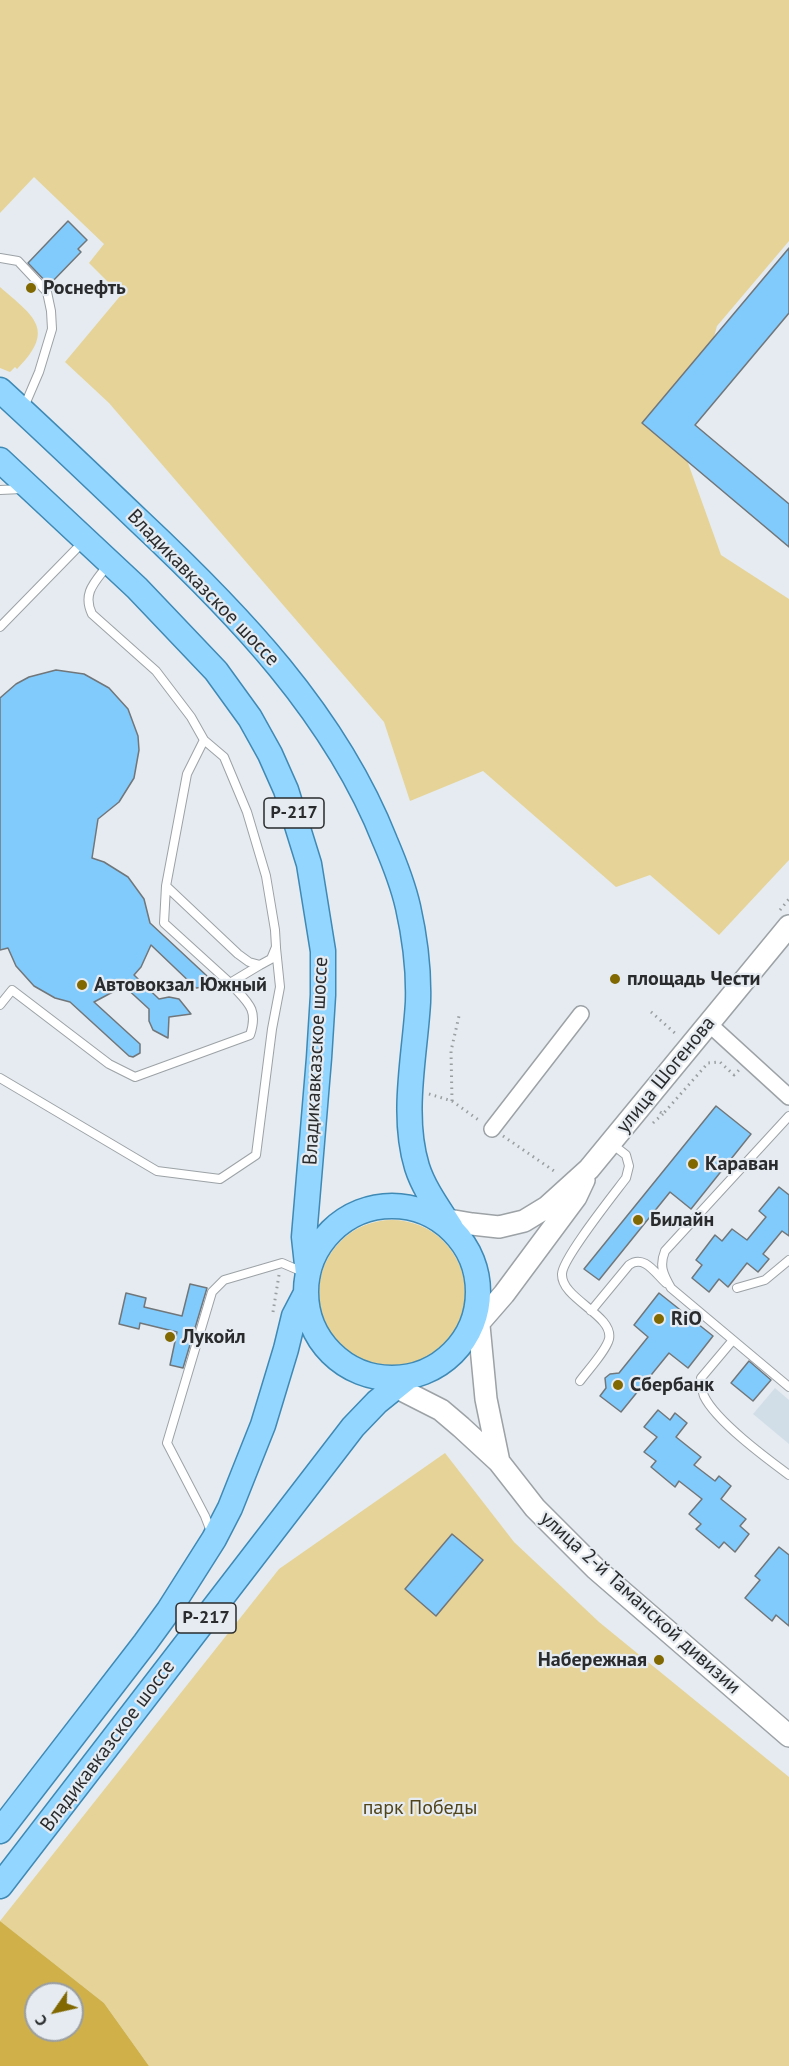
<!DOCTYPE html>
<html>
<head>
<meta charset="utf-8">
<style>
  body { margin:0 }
  #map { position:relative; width:789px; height:2066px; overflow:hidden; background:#e5ebf0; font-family:"PT Sans",sans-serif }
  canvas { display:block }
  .north { position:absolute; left:24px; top:1982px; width:60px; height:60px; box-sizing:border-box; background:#e5ebf0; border:2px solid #9a9ea2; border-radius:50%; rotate:236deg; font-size:16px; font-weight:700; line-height:24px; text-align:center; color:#292b2c }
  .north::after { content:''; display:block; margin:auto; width:21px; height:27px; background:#816800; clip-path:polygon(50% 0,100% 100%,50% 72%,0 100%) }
</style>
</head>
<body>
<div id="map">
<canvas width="789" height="2066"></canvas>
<div class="north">С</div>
</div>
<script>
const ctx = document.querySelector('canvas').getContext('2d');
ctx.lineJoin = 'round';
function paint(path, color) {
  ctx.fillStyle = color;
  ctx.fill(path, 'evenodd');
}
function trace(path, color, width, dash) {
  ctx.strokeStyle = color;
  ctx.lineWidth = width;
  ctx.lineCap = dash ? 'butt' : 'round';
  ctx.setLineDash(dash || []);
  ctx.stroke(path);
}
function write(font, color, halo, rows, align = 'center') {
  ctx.font = font + ' "PT Sans",sans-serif';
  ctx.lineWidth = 4.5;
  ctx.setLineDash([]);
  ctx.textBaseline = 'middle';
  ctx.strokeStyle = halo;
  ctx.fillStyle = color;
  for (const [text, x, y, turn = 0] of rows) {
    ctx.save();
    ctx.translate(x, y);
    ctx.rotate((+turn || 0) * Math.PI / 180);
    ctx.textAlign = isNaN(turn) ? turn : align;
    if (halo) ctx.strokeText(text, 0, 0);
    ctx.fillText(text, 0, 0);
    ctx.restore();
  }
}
const built = new Path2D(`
  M775,1388L789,1400V1444L753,1414Z`);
const green = new Path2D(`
  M0,0H789V241L717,326L683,449L721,555L789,599V860L719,935L650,875L616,887L483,771L410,801L384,722L109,403L65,362L121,295L89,263L104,244L34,177L0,213Z
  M0,287C33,316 57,329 17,369L15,367L10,372L0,368Z
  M319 1293a73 73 0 1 1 146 0a73 73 0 1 1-146 0Z
  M445,1453L514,1542L599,1622L789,1777V2066H149L104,2003L0,1921L279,1569Z`);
const water = new Path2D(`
  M0,1921L104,2003L149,2066H0ZM36,1994H72V2030H36Z`);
const building = new Path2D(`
  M68,221L87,240L78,249L81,252L49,285L28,263Z
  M789,248V313L695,425L789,504V547L642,423Z
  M56,670L84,674L109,688L128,709L138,736L139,750L134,778L119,802L98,819L92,858L104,862L128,877L144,899L150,923L207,976V984L204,987L196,988L151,945L141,967L134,975L159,999L169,997L179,999L191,1014L169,1017L168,1038L153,1030L149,1021V1009L124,986L94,1002L140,1044V1053L133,1057L129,1056L70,1002L55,998L34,986L16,966L8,948L0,950V698L16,684L29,677Z
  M716,1106L751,1134L691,1209L670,1192L599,1280L584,1269Z
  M779,1187L789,1195V1236L782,1231L763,1254L769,1259L758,1272L747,1263L728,1287L719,1279L709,1292L692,1278L702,1265L696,1260L715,1235L722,1241L732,1229L747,1240L766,1217L759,1211Z
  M190,1284L207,1288L183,1368L170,1365L177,1332L140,1323L139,1329L119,1324L126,1293L146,1298L144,1307L182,1316Z
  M659,1293L713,1336L688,1368L669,1353L621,1412L600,1396L606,1388L605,1378L610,1374L619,1373L648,1337L634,1325Z
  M749,1361L771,1380L753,1401L731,1383Z
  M658,1410L670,1420L675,1413L687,1423L676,1437L701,1457L694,1465L715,1481L719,1476L731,1486L721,1499L746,1519L740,1526L749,1534L735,1552L724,1542L719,1548L696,1529L701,1524L689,1514L702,1499L679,1481L675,1487L651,1467L656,1461L644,1452L657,1437L644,1427Z
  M452,1534L483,1560L436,1616L405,1589Z
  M779,1547L789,1555V1626L776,1615L772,1621L745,1598L760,1580L755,1576Z`);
const path = new Path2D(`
  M780,910L789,899
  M651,1012L676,1034
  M429,1094L452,1101L480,1121
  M452,1101L451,1051L459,1016
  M660,1112L663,1114L708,1063L720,1062L734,1075L739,1070
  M653,1123L663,1114
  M503,1136L557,1173
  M273,1312L279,1275`);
const lane = new Path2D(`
  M0,258L18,261L47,292L51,311L52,329L39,372L24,407
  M0,490L22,489
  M107,566C95,582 82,593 92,614L156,671L191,717L204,740L224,757L247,812L266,876L275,930L276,947L271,959L260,965L249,962L238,954L166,886L187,774L204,740
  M0,627L83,542
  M166,886L164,923L230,983L260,965
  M0,1005L12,990L109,1064L135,1077L250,1035C259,1008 247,1002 230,983
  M0,1078L157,1171L220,1179L256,1155L272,1029L280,987L276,948
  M789,1116L665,1251C659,1266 663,1274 671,1288L789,1387
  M737,1288L765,1280L789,1260
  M591,1311L629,1265C644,1254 655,1273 666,1283
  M733,1340L701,1378C702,1383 702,1391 704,1396C716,1421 766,1458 789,1475
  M580,1381C588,1370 606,1351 609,1339C614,1315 561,1299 562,1274C562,1259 614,1194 626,1178L629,1166L626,1155L612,1144
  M212,1534L205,1516L167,1443L212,1292L224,1280L282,1263L303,1272`);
const street = new Path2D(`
  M708,1023L789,1097
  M492,1129L581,1014`);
const secondary = new Path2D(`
  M437,1218L472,1224L499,1227L524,1221L547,1207L589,1169L789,926
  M478,1315L486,1399L499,1462
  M464,1340L504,1294L576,1197L584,1180
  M376,1377L441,1410L461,1427L499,1462L535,1508L596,1569L789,1736`);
const primary = new Path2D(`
  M0,390C47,433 93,477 139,521C237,613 335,714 385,841C394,862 403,885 408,907C415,938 419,970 418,1002C415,1055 401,1115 417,1167C424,1189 439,1209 451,1228
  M0,460L137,588L216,671L250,718L270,754L286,790L309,864L323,951V995L319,1058L304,1237L308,1274
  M306 1292a86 86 0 1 1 172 0a86 86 0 1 1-172 0Z
  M0,1831L145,1643L169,1610L214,1539L230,1508L263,1425L286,1349L294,1316L306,1293
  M0,1886L353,1427L377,1402L408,1377`);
const markers = [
  [31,288,6,"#816800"],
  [615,979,6,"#816800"],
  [82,985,6,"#816800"],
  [693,1164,6,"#816800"],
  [638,1220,6,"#816800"],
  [659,1319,6,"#816800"],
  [170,1337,6,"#816800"],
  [618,1385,6,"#816800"],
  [659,1660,6,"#816800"]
];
const shields = [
  [294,813,60],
  [206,1618,60]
];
const shieldNames = [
  ["Р-217",294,813],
  ["Р-217",206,1618]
];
const poiNames = [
  ["Роснефть",43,288],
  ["площадь Чести",627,979],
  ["Автовокзал Южный",94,985],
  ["Караван",705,1164],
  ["Билайн",650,1220],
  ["RiO",671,1319],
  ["Лукойл",182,1337],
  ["Сбербанк",630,1385],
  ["Набережная",647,1660,"right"]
];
const streetNames = [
  ["Владикавказское шоссе",203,588,46],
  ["Владикавказское шоссе",316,1061,-87],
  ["улица Шогенова",666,1075,-51],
  ["улица 2-й Таманской дивизии",640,1603,42],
  ["Владикавказское шоссе",108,1746,-53]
];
const parkNames = [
  ["парк Победы",420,1808]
];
paint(built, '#d2dee7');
paint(green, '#e6d397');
paint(water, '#d0b149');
paint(building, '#81cbfc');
trace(building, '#71767a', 1.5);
trace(lane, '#9ca2a6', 10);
trace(street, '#9ca2a6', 18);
trace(secondary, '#9ca2a6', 24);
trace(primary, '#3f89b5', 27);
trace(path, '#999ea1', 3, [1.5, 4.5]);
trace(lane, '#fff', 8);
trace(street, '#fff', 15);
trace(secondary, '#fff', 21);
trace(primary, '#93d6ff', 24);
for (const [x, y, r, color] of markers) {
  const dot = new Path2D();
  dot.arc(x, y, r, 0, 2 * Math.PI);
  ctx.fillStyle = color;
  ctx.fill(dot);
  trace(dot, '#e5ebf0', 2);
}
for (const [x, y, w] of shields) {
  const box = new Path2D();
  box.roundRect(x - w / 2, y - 15, w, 30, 4.5);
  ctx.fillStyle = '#e5ebf0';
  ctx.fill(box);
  trace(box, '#292b2c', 1.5);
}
write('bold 18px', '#292b2c', null, shieldNames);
write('bold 20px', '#292b2c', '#e5ebf0', poiNames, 'left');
write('20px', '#292b2c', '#e5ebf0', streetNames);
write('20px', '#514419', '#e5ebf0', parkNames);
</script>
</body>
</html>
